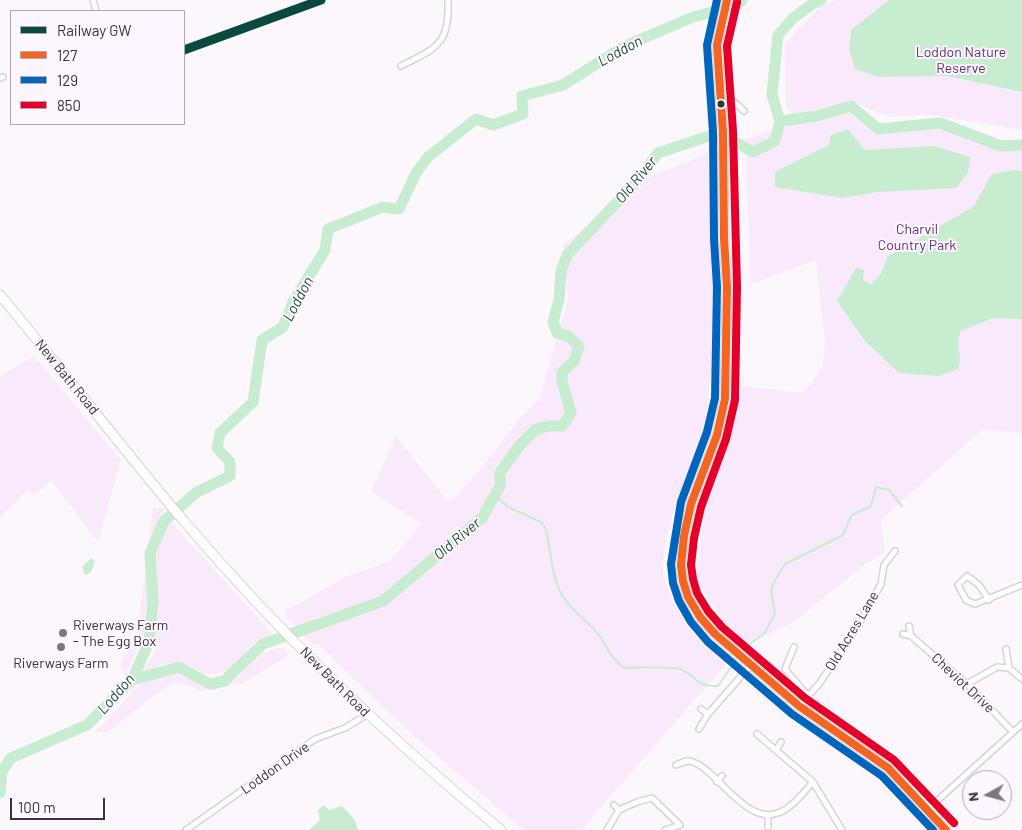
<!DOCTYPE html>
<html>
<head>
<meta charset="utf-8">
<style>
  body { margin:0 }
  #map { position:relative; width:1022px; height:830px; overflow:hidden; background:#fcf7fd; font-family:Barlow,sans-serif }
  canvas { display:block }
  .legend { position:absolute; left:10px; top:10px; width:175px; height:115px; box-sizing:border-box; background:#fdf5ff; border:1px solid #aea8af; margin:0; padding:6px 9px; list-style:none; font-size:15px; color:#383438 }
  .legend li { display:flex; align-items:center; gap:10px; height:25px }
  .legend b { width:25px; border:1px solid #aea8af }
  .north { position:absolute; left:962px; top:770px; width:50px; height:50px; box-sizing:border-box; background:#fdf5ff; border:1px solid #aea8af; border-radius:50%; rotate:263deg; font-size:14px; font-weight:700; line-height:20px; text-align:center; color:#383438 }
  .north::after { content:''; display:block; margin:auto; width:18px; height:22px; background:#7d787d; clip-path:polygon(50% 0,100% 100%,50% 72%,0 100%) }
  .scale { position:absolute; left:10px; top:798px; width:95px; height:22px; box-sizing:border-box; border:2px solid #383438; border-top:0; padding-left:6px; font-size:15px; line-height:18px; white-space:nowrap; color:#383438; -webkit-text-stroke:4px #fdf5ff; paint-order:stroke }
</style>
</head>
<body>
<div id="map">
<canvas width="1022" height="830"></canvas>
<ul class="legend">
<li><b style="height:6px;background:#0a493e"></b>Railway GW</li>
<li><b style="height:6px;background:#f26522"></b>127</li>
<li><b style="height:6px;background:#0065bd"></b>129</li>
<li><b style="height:6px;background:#e4002b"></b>850</li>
</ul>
<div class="north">N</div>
<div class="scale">100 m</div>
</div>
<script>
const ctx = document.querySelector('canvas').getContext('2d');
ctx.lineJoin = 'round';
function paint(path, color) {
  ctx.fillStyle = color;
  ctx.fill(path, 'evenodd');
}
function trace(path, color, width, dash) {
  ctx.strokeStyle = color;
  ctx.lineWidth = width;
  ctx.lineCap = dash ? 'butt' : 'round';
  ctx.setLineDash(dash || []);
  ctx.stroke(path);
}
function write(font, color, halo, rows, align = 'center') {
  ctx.font = font + ' Barlow,sans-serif';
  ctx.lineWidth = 4;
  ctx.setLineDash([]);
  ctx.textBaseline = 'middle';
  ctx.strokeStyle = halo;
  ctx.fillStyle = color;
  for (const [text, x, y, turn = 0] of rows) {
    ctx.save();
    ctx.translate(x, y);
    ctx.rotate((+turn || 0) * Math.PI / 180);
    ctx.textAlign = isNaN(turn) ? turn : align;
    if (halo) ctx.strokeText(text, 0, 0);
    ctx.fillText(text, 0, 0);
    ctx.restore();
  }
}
const green = new Path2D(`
  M836,0H1022V130L931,115L890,117L850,101L793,116L786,107L785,44L820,7Z
  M846,111L875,134L933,127L959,134L989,148L1022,150V433L982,430L881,520L885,552L863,566L791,624L741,646L696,580L707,493L742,386L803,393L822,368L825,342L816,260L751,284L745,140L784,125L816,122Z
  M708,153C711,237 719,325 707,410C700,464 663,513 663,569C663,575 666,582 668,587C679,622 699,640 726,664L581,830H524L407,730L317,643L312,645L285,615L288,614L285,611L348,576L390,561L422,524L371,492L396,436L449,503L480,470L521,417L539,400L568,299L563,245L645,179Z
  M34,356L121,460L98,542L52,481L34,495L28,490L0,518V376Z
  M153,508H165L147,557L151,596L145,631L125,677L120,665L137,634Z
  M171,522L272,633L251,645L236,669L217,674H203C184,657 166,661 144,672L142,670L153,656L157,645L153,554L167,523Z
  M283,647L288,656L243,683L214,690L200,691L181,683L168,685L107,733L95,731C111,720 118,705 132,692C141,682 164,671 177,674C193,677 209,689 226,683C240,679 247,665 258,657C266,651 274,649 283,647Z`);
const water = new Path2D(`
  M889,0H1022V92L948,76L879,77L855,69L849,49L851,30Z
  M848,129L865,150L934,146L970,157L968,173L956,188L877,192L843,198L775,187V172L829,145L831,135Z
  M1013,170L1022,171V319L993,318L961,331C954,349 964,353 958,369L939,376L899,373L865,341L837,301L856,268L864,270L863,280L871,284L880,275L888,256L973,207L992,174Z
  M91,558L95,561L91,572L85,575L82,567Z
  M324,805L329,810L342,806L355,820L358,830H309L320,820L318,810Z`);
const stream = new Path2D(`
  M495,495L508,507L541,522L545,527C552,550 550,574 562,595C571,611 588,621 599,635C608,647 611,660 625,668C633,667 673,667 680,669C696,674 694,687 718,686L738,657
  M741,653L751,643L764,634L773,617L775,612L771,592L773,584L785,564L843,535L852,515L871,506L876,487L889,490L902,506`);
const river = new Path2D(`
  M780,121L817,116L851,106L878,129L940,123L1001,146L1022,145
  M132,680L179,667L210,684L224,681L263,644L383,601L482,518L500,486V473L519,446L536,429L549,426H562L571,413L562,381V372L574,361L579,346L568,336L557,333L553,322L559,300L561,271L567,255L639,179L658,153L709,136L739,144L753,152L775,141L780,121L772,95L778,35L792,19L812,4L821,0
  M0,793L2,771L11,758L87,725L132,680L149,642L153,602L150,553L164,521L197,492L230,476V462L217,448L220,433L253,402L262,340L283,327L293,302L325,250L328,229L383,207L399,209L416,173L428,157L476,119L493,125L523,114L522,96L563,85L625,46L693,17L736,6L742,0`);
const minor = new Path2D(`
  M93,0L96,11
  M401,66C436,48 450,45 448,0
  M0,78L3,77
  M719,94L729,97L744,111
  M989,600L979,585L967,576L958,585L966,600L975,604L1022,585
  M909,626L911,636
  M903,634L911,636L967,684L1013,732
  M794,647L785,669L808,696
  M1006,649L1009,668
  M967,684L997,667L1009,668L1022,679
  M799,706L819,684L856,629L881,584L884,565L895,551
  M701,709L708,714
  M699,729L708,714L751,665
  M757,734L813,782L842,830
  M777,749L781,742
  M676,765C679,764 683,762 687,761C712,760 743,826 778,813C792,808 803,793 813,782
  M717,782L722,776
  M614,805L619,810L637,802L652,798L680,825L665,830
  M928,809L1022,724
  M768,827V815
  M186,830L315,739L345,728L368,714
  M607,830L619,810`);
const primary = new Path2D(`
  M727,0L717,45L723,132L724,239L727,287L725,399L717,435L691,504L684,536L681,565L683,581L688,597L700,617L715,634L799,706L888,768L928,809L946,830
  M0,295C62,369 120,446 183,520C279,633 386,736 501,830`);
const bus1 = new Path2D(`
  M727,0L717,45L723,132L724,239L727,287L725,399L717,435L691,504L684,536L681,565L683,581L688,597L700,617L715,634L799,706L888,768L946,830`);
const bus2 = new Path2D(`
  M717,0L707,45L713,132L714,239L717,287L715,398L707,432L681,502L671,564L673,583L679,601L691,622L708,642L792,714L882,776L933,830`);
const bus3 = new Path2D(`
  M737,2L727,46L733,131L737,287L735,400L726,439L701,507L694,538L691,565L693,579L697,593L708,611L722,627L805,698L894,760L954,823`);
const rail1 = new Path2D(`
  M184,50L321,0`);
const markers = [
  [721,104,4.5,"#383438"],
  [63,633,5,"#7d787d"],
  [61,647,5,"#7d787d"]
];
const parkNames = [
  ["Loddon Nature",961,52],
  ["Reserve",961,68],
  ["Charvil",917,229],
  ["Country Park",917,245]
];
const streetNames = [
  ["New Bath Road",67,377,51],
  ["Old Acres Lane",852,631,-59],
  ["New Bath Road",335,682,45],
  ["Cheviot Drive",963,683,43],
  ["Loddon Drive",275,768,-35]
];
const poiNames = [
  ["Riverways Farm",73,625],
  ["- The Egg Box",73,641],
  ["Riverways Farm",61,663,"center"]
];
const waterNames = [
  ["Loddon",620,51,-28],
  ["Old River",636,180,-50],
  ["Loddon",298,299,-62],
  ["Old River",457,539,-40],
  ["Loddon",116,694,-49]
];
paint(green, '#f9eafb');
paint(water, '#c7ecd0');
trace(stream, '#c7ecd0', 2);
trace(river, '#c7ecd0', 11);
trace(minor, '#d7d3d8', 8);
trace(primary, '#d7d3d8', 11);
trace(minor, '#fffeff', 5);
trace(primary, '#fffeff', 9);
trace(bus1, '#f26522', 8);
trace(bus2, '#0065bd', 8);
trace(bus3, '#e4002b', 8);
trace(rail1, '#0a493e', 9);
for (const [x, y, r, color] of markers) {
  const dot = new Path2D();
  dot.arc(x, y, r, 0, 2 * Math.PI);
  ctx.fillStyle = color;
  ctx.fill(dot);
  trace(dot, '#fdf5ff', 2);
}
write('14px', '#64326d', '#fdf5ff', parkNames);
write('14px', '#383438', '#fdf5ff', streetNames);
write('14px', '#383438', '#fdf5ff', poiNames, 'left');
write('italic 15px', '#19542d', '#fdf5ff', waterNames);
</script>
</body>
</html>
